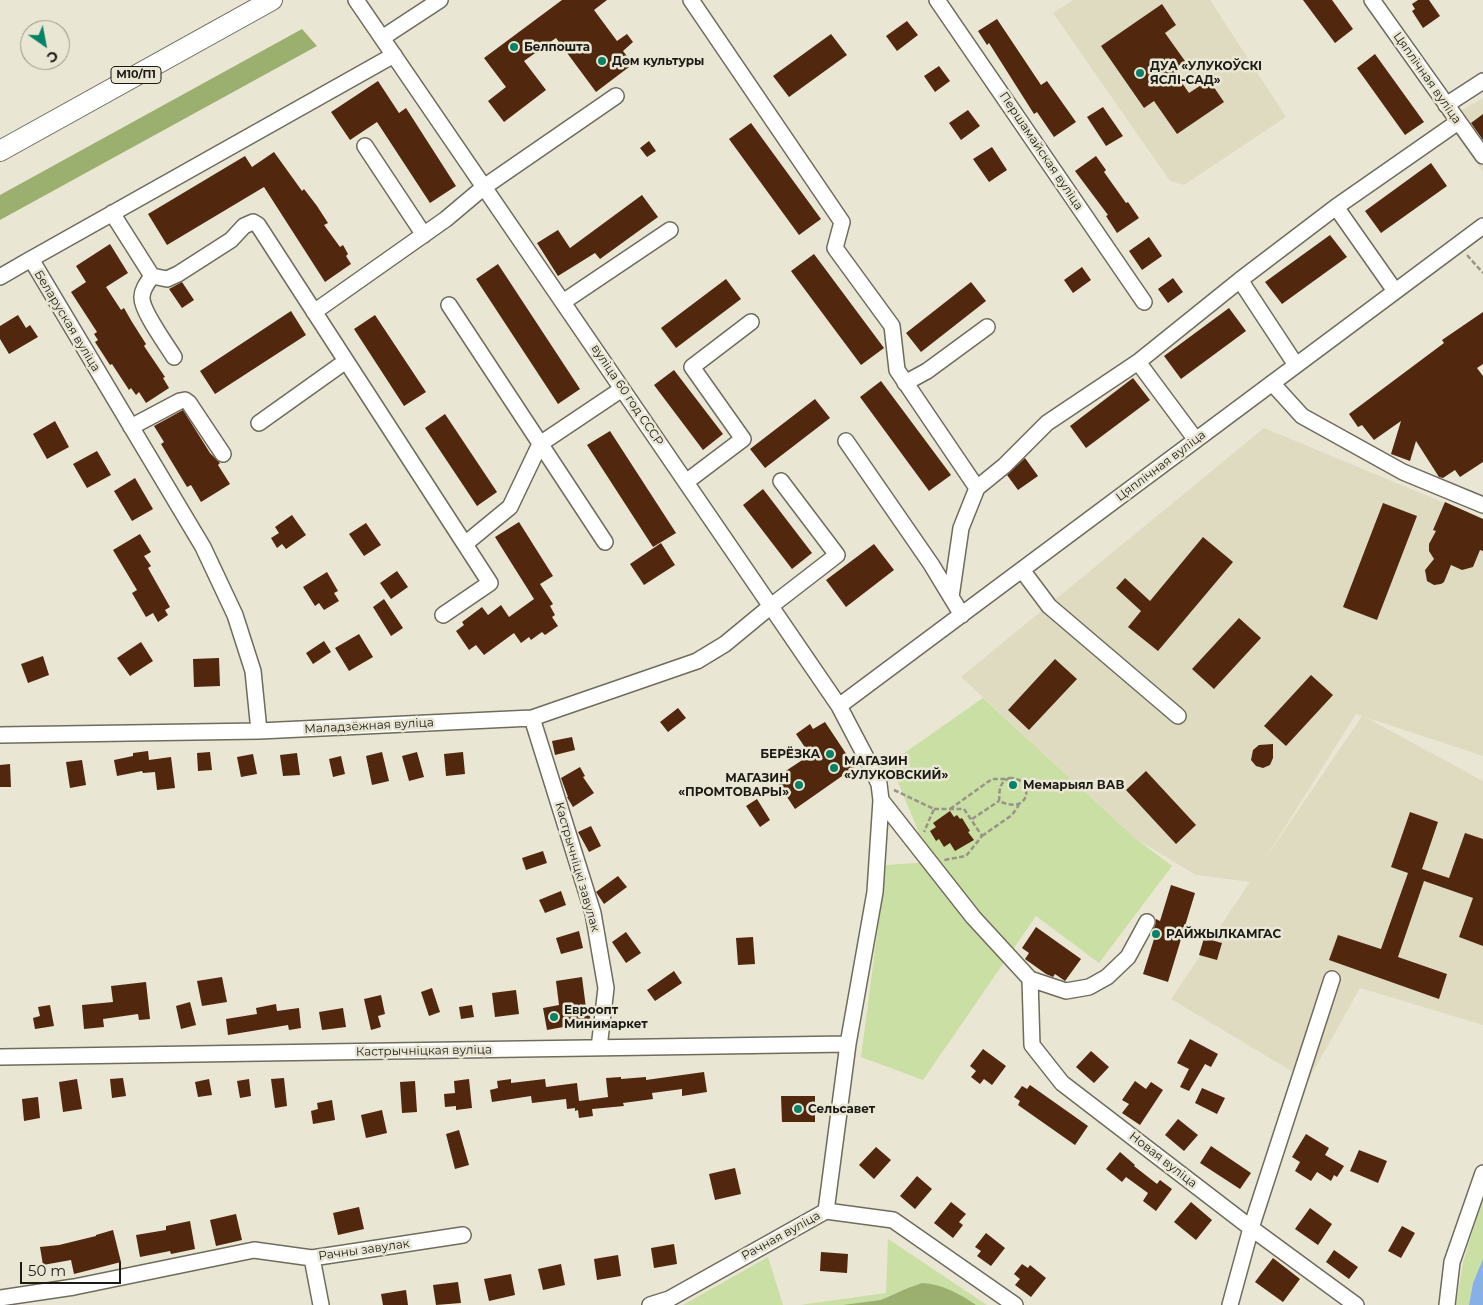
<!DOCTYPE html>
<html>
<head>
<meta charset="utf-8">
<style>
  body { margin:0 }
  #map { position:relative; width:1483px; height:1305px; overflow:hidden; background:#eae6d4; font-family:Montserrat,sans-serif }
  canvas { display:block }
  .north { position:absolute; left:20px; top:20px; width:50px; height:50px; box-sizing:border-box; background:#eae6d4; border:1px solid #979487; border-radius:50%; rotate:147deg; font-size:14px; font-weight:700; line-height:20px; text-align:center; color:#1b1a14 }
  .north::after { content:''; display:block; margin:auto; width:18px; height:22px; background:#008466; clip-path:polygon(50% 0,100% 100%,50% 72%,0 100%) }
  .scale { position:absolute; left:20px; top:1262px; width:101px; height:22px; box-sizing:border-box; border:2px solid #1b1a14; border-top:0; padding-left:6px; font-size:15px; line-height:18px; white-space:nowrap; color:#1b1a14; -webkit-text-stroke:4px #eae6d4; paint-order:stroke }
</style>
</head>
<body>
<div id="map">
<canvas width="1483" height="1305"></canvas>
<div class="north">С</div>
<div class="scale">50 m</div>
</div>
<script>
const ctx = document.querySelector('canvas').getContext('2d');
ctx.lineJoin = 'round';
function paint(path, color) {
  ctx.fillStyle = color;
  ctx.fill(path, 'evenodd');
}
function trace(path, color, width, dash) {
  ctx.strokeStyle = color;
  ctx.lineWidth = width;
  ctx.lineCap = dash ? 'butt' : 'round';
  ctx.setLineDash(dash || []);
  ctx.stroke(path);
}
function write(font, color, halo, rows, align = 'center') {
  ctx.font = font + ' Montserrat,sans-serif';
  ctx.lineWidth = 5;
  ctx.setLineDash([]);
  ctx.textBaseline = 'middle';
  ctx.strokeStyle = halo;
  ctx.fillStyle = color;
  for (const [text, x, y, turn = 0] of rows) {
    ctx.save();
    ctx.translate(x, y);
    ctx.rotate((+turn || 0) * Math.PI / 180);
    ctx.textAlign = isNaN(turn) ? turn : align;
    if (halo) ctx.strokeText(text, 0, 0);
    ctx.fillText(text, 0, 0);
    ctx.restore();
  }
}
const built = new Path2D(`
  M1073,0H1210L1286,117L1184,185L1170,181L1053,13Z
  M1483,98V172L1445,120Z
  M1264,428L1483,519V756L1365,717L1483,781V1025L1360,988L1308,1081L1171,999L1250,882L1196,875L1135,838L961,677ZM1356,714L1362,716L1265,859Z`);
const green = new Path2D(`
  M983,698L1135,838L1172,866L1099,963L1036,916L923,1080L861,1057L886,865L931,862L890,763Z
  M1483,1197V1259L1473,1283L1469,1305H1456L1463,1263Z
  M888,1239L987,1305H800L886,1293Z
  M768,1257L783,1305H683Z`);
const forest = new Path2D(`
  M302,29L317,46L0,220V195Z
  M922,1283C942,1284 960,1294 976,1305H843L881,1300L908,1288Z`);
const water = new Path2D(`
  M1483,1259V1305H1469L1473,1283Z`);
const building = new Path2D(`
  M562,0H607L594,10L617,41L627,34L633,42L623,51L633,64L596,92L556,38L524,61L546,90L504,122L488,101L506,87L484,58Z
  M1303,0H1332L1353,29L1335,43Z
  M1418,0H1429L1440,16L1423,28L1412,11L1415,9L1412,4Z
  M1162,4L1176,25L1165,33L1185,61L1173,70L1189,93L1209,80L1224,102L1177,134L1154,101L1144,108L1101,46Z
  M997,19L1041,85L1047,81L1076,122L1054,137L1037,112L1034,114L989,43L987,45L978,31Z
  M907,21L918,35L897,51L886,36Z
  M831,34L847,55L789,97L773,76Z
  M1375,54L1424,122L1405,135L1357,68Z
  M939,66L950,81L935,92L924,76Z
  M378,81L399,113L406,108L456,186L430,203L377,122L350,140L331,112Z
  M1103,107L1123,136L1106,146L1087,117Z
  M968,110L980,126L961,140L949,123Z
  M1483,114V140L1471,123Z
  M751,123L821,219L799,235L729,139Z
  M649,141L656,151L647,157L640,148Z
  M992,147L1007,170L989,182L973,159Z
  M274,152L302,191L304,189L317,206L328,223L324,225L340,247L343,245L348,254L346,256L351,264L325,282L264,187L167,245L148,214L245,156L252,167Z
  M1096,156L1106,170L1104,172L1126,203L1128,202L1139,218L1117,233L1106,216L1108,215L1075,171Z
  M1431,163L1447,186L1381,233L1365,211Z
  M642,195L658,217L600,259L595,253L558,276L537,243L558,230L570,248Z
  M1330,235L1347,257L1282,304L1265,282Z
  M1149,237L1162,256L1142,270L1129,251Z
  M110,244L128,273L106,287L121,310L124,308L132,322L146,344L144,346L165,377L163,378L169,388L146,403L139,392L136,395L131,388L129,390L112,364L110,365L95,342L98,340L94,334L97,332L71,292L86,282L76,266Z
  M814,254L884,348L861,365L791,271Z
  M498,264L580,389L558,404L476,279Z
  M1082,267L1091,280L1073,293L1064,280Z
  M1173,278L1183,292L1168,303L1158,289Z
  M726,279L741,299L676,348L661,328Z
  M182,282L194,300L182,308L169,289Z
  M971,282L986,301L921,352L906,333Z
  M1229,308L1246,331L1181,379L1164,356Z
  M291,311L306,335L215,394L200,371Z
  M1483,312V364L1477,368L1483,376V462L1460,477L1455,470L1443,478L1439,477L1416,441L1410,461L1391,454L1401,421L1374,440L1362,425L1358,427L1349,414L1444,343L1442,340Z
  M18,315L26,328L30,325L38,337L9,354L0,339V326Z
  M375,315L426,392L404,406L354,329Z
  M674,370L723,434L703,450L654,385Z
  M1133,378L1150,400L1086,448L1070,426Z
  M881,381L951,475L929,491L860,397Z
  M815,399L830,418L765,468L750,449Z
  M183,410L210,453L220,463L218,465L230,484L201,502L191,485L187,487L170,459L161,444L164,442L154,426Z
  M445,414L497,492L477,506L425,428Z
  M55,421L69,447L47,459L33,434Z
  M610,431L676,533L653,547L587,445Z
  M97,451L111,475L87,488L73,464Z
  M1025,458L1038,476L1018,490L1007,475Z
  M135,478L153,509L132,521L114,491Z
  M763,489L812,553L792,569L743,505Z
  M1445,502L1483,519V551L1480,550L1473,567L1462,570L1451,565L1444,582L1441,584L1434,585L1427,581L1425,570L1434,559L1429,551V544L1436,531L1433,530Z
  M1383,503L1417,516L1377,620L1343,607Z
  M292,515L306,535L286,549L282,544L277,548L271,538L279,533L275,527Z
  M519,522L553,576L540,584L553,604L550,606L555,615L552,617L558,626L545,635L542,632L531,640L529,637L521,643L514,633L484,655L476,645L469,650L456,631L464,625L462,622L482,607L488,615L501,605L509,617L534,599L495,537Z
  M366,523L381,545L364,556L349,534Z
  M140,534L151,552L144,556L151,566L148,568L170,607L165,610L168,615L158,622L153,613L146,617L132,593L137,590L113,550Z
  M1203,537L1233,562L1158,651L1128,627L1141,611L1116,588L1125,578L1150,601Z
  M661,543L675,565L644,585L630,564Z
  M874,544L894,570L846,607L826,580Z
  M397,571L408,587L391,599L380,583Z
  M327,572L338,591L334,593L339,601L324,610L319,603L315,606L303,587Z
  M384,599L403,628L391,636L373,607Z
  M1239,618L1261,638L1214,689L1192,669Z
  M359,634L373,657L349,671L335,648Z
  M324,641L331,652L313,664L306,653Z
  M141,642L153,661L130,676L117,658Z
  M43,656L49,675L28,683L21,664Z
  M219,658L220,686L194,687L193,659Z
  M1055,659L1077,679L1029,730L1008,710Z
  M1311,675L1333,695L1286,746L1264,726Z
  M678,708L686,718L668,732L660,722Z
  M825,722L855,767L795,809L777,782L780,780L778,776L810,755L796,734L810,724L813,729Z
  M572,737L575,750L555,755L552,741Z
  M1273,744V758L1270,765L1263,768L1256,766L1251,760L1253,750L1259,745Z
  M148,751L149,760L171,757L175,788L157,790L155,772L143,773L142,771L117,776L114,760L133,756V753Z
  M210,752L212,770L198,771L197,753Z
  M382,752L389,781L372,785L366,756Z
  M417,752L424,777L409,781L402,756Z
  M463,752L465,774L446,776L444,754Z
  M297,753L300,775L283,776L280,755Z
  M253,754L257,774L241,777L237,757Z
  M341,756L345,774L333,777L329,759Z
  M82,760L86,785L70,788L66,762Z
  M10,764L11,787H0V765Z
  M580,767L585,776L583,777L594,793L573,807L567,797H568L561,778Z
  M1146,771L1196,825L1176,844L1126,790Z
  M757,799L770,820L760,827L746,806Z
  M950,811L954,817L957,815L960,819L962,818L970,831L968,832L974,840L955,851L950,843L944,847L939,839L936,841L930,831L936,827L933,823Z
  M1410,812L1438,822L1422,869L1449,878L1465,833L1483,839V946L1459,937L1473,898L1424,881L1398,957L1447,974L1439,999L1329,960L1338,935L1381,949L1408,873L1391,867Z
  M591,826L601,846L589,852L578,832Z
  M543,851L547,863L526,870L522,858Z
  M618,876L627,887L604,904L596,892Z
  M1171,885L1195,893L1168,982L1143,974L1155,936L1151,934L1155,926L1156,919L1160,921Z
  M561,891L566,905L545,913L539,900Z
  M1036,927L1081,959L1065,981L1055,974L1053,977L1046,974L1025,959L1029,953L1022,948Z
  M579,931L583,948L561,954L556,938Z
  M626,932L641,953L626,963L612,942Z
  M753,937L755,964L738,965L736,938Z
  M1204,938L1222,943L1217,960L1199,955Z
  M674,971L682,983L655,1001L647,990Z
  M222,977L227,1002L202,1006L197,981Z
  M582,977L586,1008L588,1007L591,1022L547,1030L543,1008L559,1005L556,981Z
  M146,982L150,1019L139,1020L138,1014L103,1019L104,1027L84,1029L82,1005L113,1002L111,986Z
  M432,988L440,1012L429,1016L421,992Z
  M516,990L519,1014L495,1017L492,993Z
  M381,995L385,1014L378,1016L381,1027L371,1030L364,999Z
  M190,1002L196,1025L181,1029L176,1006Z
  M276,1004L277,1011L299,1008L301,1028L289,1030L288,1025L228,1035L226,1019L257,1014L256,1008Z
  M50,1005L54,1026L35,1029L33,1018L40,1016L38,1007Z
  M472,1005L474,1017L461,1019L459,1007Z
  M343,1008L346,1027L322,1030L319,1012Z
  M1190,1039L1218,1054L1211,1067L1205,1064L1189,1091L1180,1087L1189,1069L1177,1063Z
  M983,1049L1006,1066L992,1085L984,1079L980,1084L971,1077L976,1071L970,1066Z
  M1091,1051L1109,1067L1094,1083L1076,1067Z
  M704,1072L707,1092L682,1096V1089L652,1093L653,1099L623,1103L624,1106L592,1109L593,1116L579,1118L578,1110L575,1111V1108L567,1109L566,1099L532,1103L531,1096L492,1102L490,1090L498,1088L497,1081L511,1079V1083L545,1079L546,1087L577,1083L579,1101L608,1097L606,1078L621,1077V1079L646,1077V1080Z
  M123,1078L126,1096L112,1098L110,1079Z
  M284,1078L287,1106L275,1108L271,1079Z
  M77,1079L82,1109L63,1112L59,1082Z
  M209,1079L212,1095L198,1097L195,1082Z
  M249,1079L251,1096L240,1098L237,1081Z
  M469,1079L472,1108L456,1110V1106L445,1107L444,1094L455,1093L454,1081Z
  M415,1081L417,1112L402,1113L400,1082Z
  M1135,1081L1146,1089L1151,1082L1163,1090L1140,1125L1122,1113L1129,1104L1122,1100Z
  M1030,1085L1088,1126L1075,1145L1018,1105L1020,1101L1014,1097L1022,1086L1027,1089Z
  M1202,1088L1225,1098L1217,1114L1195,1103Z
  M781,1096H815V1122H782Z
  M38,1097L40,1118L24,1121L22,1099Z
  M332,1100L335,1120L313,1124L311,1111L318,1109L317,1103Z
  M382,1110L387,1133L366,1138L361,1115Z
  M1178,1119L1198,1135L1184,1151L1165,1135Z
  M459,1130L469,1165L455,1169L446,1134Z
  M1306,1134L1329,1148L1325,1155L1344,1166L1337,1177L1334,1175L1331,1181L1317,1172L1311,1181L1295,1171L1300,1162L1292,1157Z
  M1211,1146L1251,1173L1240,1189L1200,1163Z
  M876,1147L891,1160L874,1179L859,1165Z
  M1359,1150L1387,1161L1378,1183L1350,1171Z
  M1120,1152L1135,1165L1134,1166L1157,1184L1160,1180L1172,1189L1156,1211L1143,1201L1148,1193L1126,1177L1122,1182L1106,1169Z
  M735,1168L741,1194L715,1200L709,1174Z
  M917,1176L932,1189L915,1209L900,1196Z
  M951,1202L966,1214L959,1222L963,1225L953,1238L934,1223Z
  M1191,1202L1212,1220L1196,1240L1174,1222Z
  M359,1207L364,1229L338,1235L333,1213Z
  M1310,1208L1332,1224L1318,1245L1295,1229Z
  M236,1214L242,1240L216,1246L210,1220Z
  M190,1221L195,1249L171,1254L170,1251L140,1257L136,1235L166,1230V1226Z
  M1402,1226L1415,1233L1401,1258L1388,1251Z
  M113,1230L121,1262L74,1274L71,1260L43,1265L40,1247L59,1245L96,1236V1235Z
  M986,1233L1005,1248L991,1266L977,1256L981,1251L975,1247Z
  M674,1244L677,1264L654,1268L651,1248Z
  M1334,1250L1358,1267L1349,1279L1326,1262Z
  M821,1252L848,1254L847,1273L820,1271Z
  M618,1255L621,1276L597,1280L594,1259Z
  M1273,1258L1300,1279L1283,1302L1255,1282Z
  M561,1264L565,1285L543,1290L538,1269Z
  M1022,1264L1028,1268L1030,1265L1046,1278L1031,1297L1015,1285L1020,1279L1014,1274Z
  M511,1274L515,1295L489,1301L484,1279Z
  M458,1282L461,1303L436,1305L433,1285Z
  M406,1290L408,1305H383L381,1294Z`);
const path = new Path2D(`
  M1467,255L1483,273
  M1009,778C1034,776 1033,817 999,801C1000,790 998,784 1009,778Z
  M894,790L934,809L924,832
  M934,809H964L982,836L966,856L944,860
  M950,809L992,779H1008
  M972,819L999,801
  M982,836L1012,815L1019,805`);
const minor = new Path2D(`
  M356,0L839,706L871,767L879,784L881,800L875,892L848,1044L826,1211
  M691,0L842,222L835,248L892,326L897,370L977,488
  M937,0L1144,302
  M1372,0L1483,156
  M382,38L440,0
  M1446,105L1483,81
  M365,146L424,235
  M1336,207L1395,291
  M112,213L152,276L167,279L178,274L231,240L244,226L253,222L258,225L490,583L443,615
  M152,276C148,282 142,289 142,297C141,310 166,344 174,357
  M0,277L31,259
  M1240,280L1296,365
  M563,302L670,230
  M449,305L605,542
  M314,312L446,219L484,187L616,96
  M1138,362L1196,440
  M905,383L927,371L987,327
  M1272,383L1302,416L1403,472L1483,505
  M259,423L346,361
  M131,427L180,401L185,400L189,403L223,454
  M846,441L931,564L951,597
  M686,482L743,439L692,367L751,322
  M465,544L510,507L540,444L622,389
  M1022,570L1049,606L1178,716
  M962,615L951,597L961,528L977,488L1004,466L1047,423L1138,362L1240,280L1336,207L1458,122
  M839,706L1483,226
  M532,718L593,913L606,988L599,1048
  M259,731L253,671L235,615L203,547L31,259L394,55
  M0,735L259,731L532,718L697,661L725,644L771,606L837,555L781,481
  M881,800L973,917L1030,979L1066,991L1089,987L1107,977L1128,957L1147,922
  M1030,979L1032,1045L1062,1083L1251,1228L1356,1305
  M0,1057L848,1044
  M312,1258L321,1305
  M0,1298L74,1287L254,1250L312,1258L463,1235
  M650,1305L669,1299L826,1211L893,1220L1015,1305
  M1230,1305L1251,1228L1332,979
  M1447,1305L1452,1262L1483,1173`);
const major = new Path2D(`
  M0,151L272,0`);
const markers = [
  [514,47,5,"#008466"],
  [602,61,5,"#008466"],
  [1140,73,5,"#008466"],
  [830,754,5,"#008466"],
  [834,768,5,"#008466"],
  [799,785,5,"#008466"],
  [1013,785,5,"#008466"],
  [1156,934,5,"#008466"],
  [554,1017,5,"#008466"],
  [798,1109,5,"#008466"]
];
const shields = [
  [136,75,50]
];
const shieldNames = [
  ["М10/П1",136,75]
];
const poiNames = [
  ["Белпошта",524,47],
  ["Дом культуры",612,61],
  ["ДУА «УЛУКОЎСКІ",1150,66],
  ["ЯСЛІ-САД»",1150,80],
  ["БЕРЁЗКА",820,754,"right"],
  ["МАГАЗИН",844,761],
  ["«УЛУКОВСКИЙ»",844,775],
  ["МАГАЗИН",789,778,"right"],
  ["«ПРОМТОВАРЫ»",789,792,"right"],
  ["Мемарыял ВАВ",1023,785],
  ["РАЙЖЫЛКАМГАС",1166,934],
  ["Евроопт",564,1010],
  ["Минимаркет",564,1024],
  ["Сельсавет",808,1109]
];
const streetNames = [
  ["Цяплічная вуліца",1427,78,55],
  ["Першамайская вуліца",1041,151,56],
  ["Беларуская вуліца",67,321,59],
  ["вуліца 60 год СССР",627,395,56],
  ["Цяплічная вуліца",1161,466,-37],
  ["Маладзёжная вуліца",369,726,-3],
  ["Кастрычніцкі завулак",577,867,74],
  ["Кастрычніцкая вуліца",424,1051,-1],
  ["Новая вуліца",1163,1160,38],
  ["Рачная вуліца",781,1236,-29],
  ["Рачны завулак",364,1250,-8]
];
paint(built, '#dfdbc1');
paint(green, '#cadfa3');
paint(forest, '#9bb06f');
paint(water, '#86b0e6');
paint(building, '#51270d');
trace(minor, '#6f6c5c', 18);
trace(major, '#6f6c5c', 22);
trace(path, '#989588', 2.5, [5, 2.5]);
trace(minor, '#fff', 15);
trace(major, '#fff', 20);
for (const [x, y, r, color] of markers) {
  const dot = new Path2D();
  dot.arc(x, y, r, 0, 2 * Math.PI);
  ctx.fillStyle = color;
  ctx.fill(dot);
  trace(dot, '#eae6d4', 2);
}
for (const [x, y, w] of shields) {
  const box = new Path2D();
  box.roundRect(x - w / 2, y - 8.5, w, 17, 4);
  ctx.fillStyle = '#eae6d4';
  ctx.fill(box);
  trace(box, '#1b1a14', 1);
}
write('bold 11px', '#1b1a14', null, shieldNames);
write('bold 12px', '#1b1a14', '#eae6d4', poiNames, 'left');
write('12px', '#1b1a14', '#eae6d4', streetNames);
</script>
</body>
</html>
